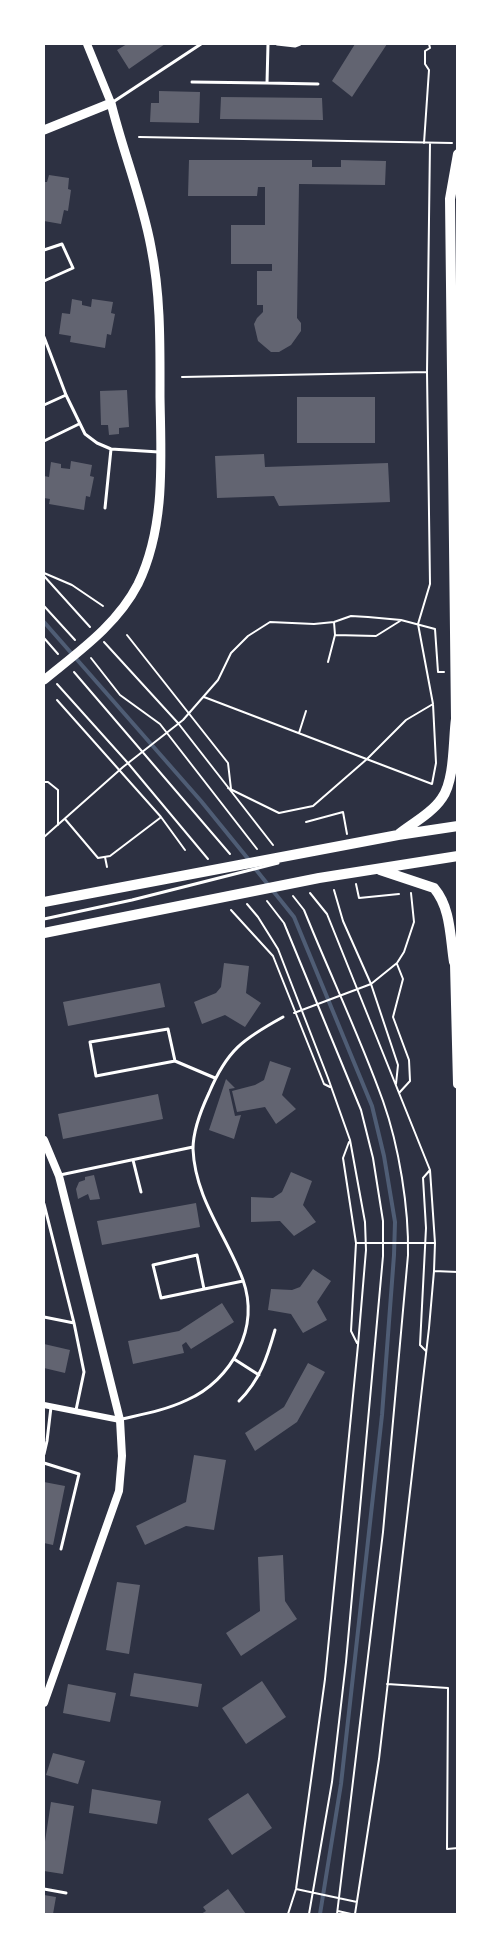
<!DOCTYPE html>
<html>
<head>
<meta charset="utf-8">
<style>
  body { margin:0 }
  #map { position:relative; width:501px; height:1958px; overflow:hidden; background:#2d3142; font-family:"Fira Sans Condensed",sans-serif }
  canvas { display:block }
  .frame { position:absolute; inset:0; border:45px solid #fff; pointer-events:none }
</style>
</head>
<body>
<div id="map">
<canvas width="501" height="1958"></canvas>
<div class="frame"></div>
</div>
<script>
const ctx = document.querySelector('canvas').getContext('2d');
ctx.lineJoin = 'round';
function trace(path, color, width, dash) {
  ctx.strokeStyle = color;
  ctx.lineWidth = width;
  ctx.lineCap = dash ? 'butt' : 'round';
  ctx.setLineDash(dash || []);
  ctx.stroke(path);
}
function paint(path, color) {
  ctx.fillStyle = color;
  ctx.fill(path, 'evenodd');
}
const stream = new Path2D(`
  M44,622L201,801L249,860
  M253,866L294,917L372,1106L384,1156L395,1222L394,1255L382,1415L341,1784L320,1914`);
const building = new Path2D(`
  M127,44H165L129,69L117,50Z
  M355,44H387L352,97L332,81Z
  M159,91L200,92L199,123L150,122L151,103H159Z
  M221,97L322,98L323,120L220,119Z
  M189,160H312V167H341V160L386,161L385,185L299,184L297,318L301,323V331L291,345L279,352H271L258,341L254,324L257,318L263,312V305H257V271H272V264H231V225H265V187H258L257,196H188Z
  M49,175L69,178L68,189L71,190L68,211L64,210L61,224L44,221V182H47Z
  M72,299L82,301V305L91,307L92,299L113,302L111,313L115,314L111,335L107,334L105,348L70,342L71,336L59,334L62,313L70,314Z
  M127,390L129,427L119,428V434L109,435L108,425H101L100,391Z
  M297,397H375V443H297Z
  M264,454L265,467L388,463L390,502L279,506L274,496L217,498L215,456Z
  M71,461L92,465L90,476L94,477L90,497L86,496L84,510L49,504L50,499L44,498V476L49,477L51,462L61,464V468L70,469Z
  M224,963L249,966L246,993L261,1003L245,1027L225,1015L202,1024L194,1002L216,993L221,987Z
  M160,983L165,1007L68,1026L63,1002Z
  M270,1061L291,1068L282,1095L296,1109L276,1124L265,1107L237,1112L232,1091L255,1085L264,1080Z
  M226,1079L235,1088L229,1089L235,1116L241,1115L234,1139L209,1130Z
  M158,1094L163,1119L63,1139L58,1114Z
  M291,1172L312,1181L303,1205L316,1222L294,1236L280,1221L251,1222V1197L273,1198L282,1192Z
  M94,1175L100,1199L90,1200L88,1194L78,1199L76,1189L79,1182L85,1180V1177Z
  M196,1203L200,1227L102,1245L97,1221Z
  M313,1269L331,1281L317,1302L327,1320L303,1333L291,1314L268,1310L271,1289L292,1290L300,1287Z
  M222,1303L234,1322L191,1349L186,1342L182,1345L184,1353L133,1364L128,1341L179,1331Z
  M44,1344L70,1350L65,1373L44,1368Z
  M308,1363L325,1372L297,1422L255,1451L245,1433L284,1407Z
  M194,1455L226,1460L214,1530L186,1526L145,1545L136,1526L186,1502Z
  M44,1482L65,1486L53,1545L44,1543Z
  M283,1555L285,1601L297,1619L241,1656L226,1633L260,1611L258,1557Z
  M117,1582L140,1585L129,1654L106,1650Z
  M134,1673L202,1684L198,1707L130,1696Z
  M262,1681L286,1717L246,1744L222,1708Z
  M68,1684L116,1693L110,1722L63,1713Z
  M53,1753L85,1761L78,1784L46,1775Z
  M92,1789L161,1801L157,1824L89,1813Z
  M248,1793L272,1828L232,1855L208,1819Z
  M51,1802L74,1806L63,1874L44,1871V1848Z
  M228,1889L246,1914H201L206,1911L203,1907Z
  M44,1895L56,1897L53,1914H44Z`);
const path = new Path2D(`
  M139,137L452,143
  M424,143L429,70L425,64V51L430,48L429,44
  M182,377L427,372
  M44,573L72,585L103,606
  M44,576L90,627
  M44,606L75,640
  M127,635L228,763L231,789
  M335,635L376,636L400,621
  M44,638L58,654
  M104,642L178,723L273,845
  M91,658L120,695L160,724L257,849
  M328,662L335,635L334,622
  M74,672L230,854
  M57,684L127,762L208,859
  M204,697L432,784L436,763L433,704L418,624L430,584L427,372L430,143
  M57,700L161,817L185,850
  M299,733L306,711
  M44,782H48L58,790V825
  M228,788L279,813L313,806L367,759L406,720L433,704
  M65,819L98,858L110,856L160,818
  M306,822L343,812L347,834
  M44,837L123,767L183,720L218,680L231,653L248,636L270,622L314,624L334,622L351,616L368,617L401,620L435,629L438,672H444
  M105,857L107,867
  M356,884L359,898L399,894
  M334,890L343,921L371,984L398,1065L396,1084
  M310,893L327,914L430,1170L435,1243L434,1271L429,1328L379,1759L355,1914
  M293,896L304,910L311,927C335,985 362,1042 383,1101C399,1146 409,1208 408,1255L383,1532L337,1914
  M267,901L284,923L361,1110L373,1158L383,1221V1256L346,1662L332,1782L309,1914
  M247,904L258,917L278,949L328,1078L350,1140L365,1222L366,1250L358,1345L325,1679L296,1889L288,1914
  M231,910L273,956L324,1084L330,1087
  M397,964L403,979L393,1017L409,1060L410,1081L399,1093
  M294,1013L371,984L397,963L404,952L414,922L411,893
  M349,1142L343,1158L356,1243L351,1331L357,1343
  M356,1243H434
  M434,1271L458,1272
  M426,1351L420,1345L426,1228L423,1178L430,1170
  M387,1684L448,1688L447,1849L458,1848
  M296,1889L357,1902
  M338,1911L351,1914`);
const service = new Path2D(`
  M277,44L295,46L300,44
  M192,82L267,83L268,44
  M267,83L318,84
  M113,102L201,44
  M44,250L62,244L73,268L44,281
  M44,337L66,395L85,434L97,443L111,449L159,452
  M44,405L66,395
  M44,441L79,424
  M105,508L111,449
  M44,919L132,900L278,863
  M175,1061L168,1029L90,1042L96,1076L175,1061L215,1078
  M133,1160L141,1192
  M60,1175L193,1147
  M44,1204L74,1323L84,1372L76,1410
  M204,1289L197,1255L153,1265L161,1298L243,1281
  M44,1317L74,1323
  M234,1359L259,1375
  M239,1401C260,1380 267,1358 275,1330
  M122,1419C144,1414 166,1410 187,1400C232,1380 260,1328 243,1280C227,1236 195,1199 193,1149C193,1130 201,1110 209,1093C227,1050 243,1039 283,1017
  M44,1454L47,1441L51,1407
  M44,1463L79,1474L61,1549
  M44,1889L66,1893`);
const minor = new Path2D(`
  M44,1405L120,1420`);
const tertiary = new Path2D(`
  M87,44L111,103
  M44,1140L59,1176L120,1420L122,1456L119,1491L44,1703`);
const secondary = new Path2D(`
  M44,130L111,103C123,152 142,198 151,247C161,297 160,346 160,397C161,459 166,526 138,584C117,625 78,652 44,680`);
const primary = new Path2D(`
  M399,834C413,823 432,813 442,798C455,780 453,740 456,719
  M380,870L434,888C451,908 450,937 454,962
  M44,902L398,835L458,826
  M44,933L319,878L458,856`);
const trunk = new Path2D(`
  M458,154L450,199L456,719L458,726
  M458,948L455,964L458,1084`);
trace(stream, '#4f5d75', 4);
paint(building, '#626471');
trace(path, '#fff', 2);
trace(service, '#fff', 3);
trace(minor, '#fff', 6);
trace(tertiary, '#fff', 8);
trace(secondary, '#fff', 9);
trace(primary, '#fff', 10);
trace(trunk, '#fff', 10);
</script>
</body>
</html>
